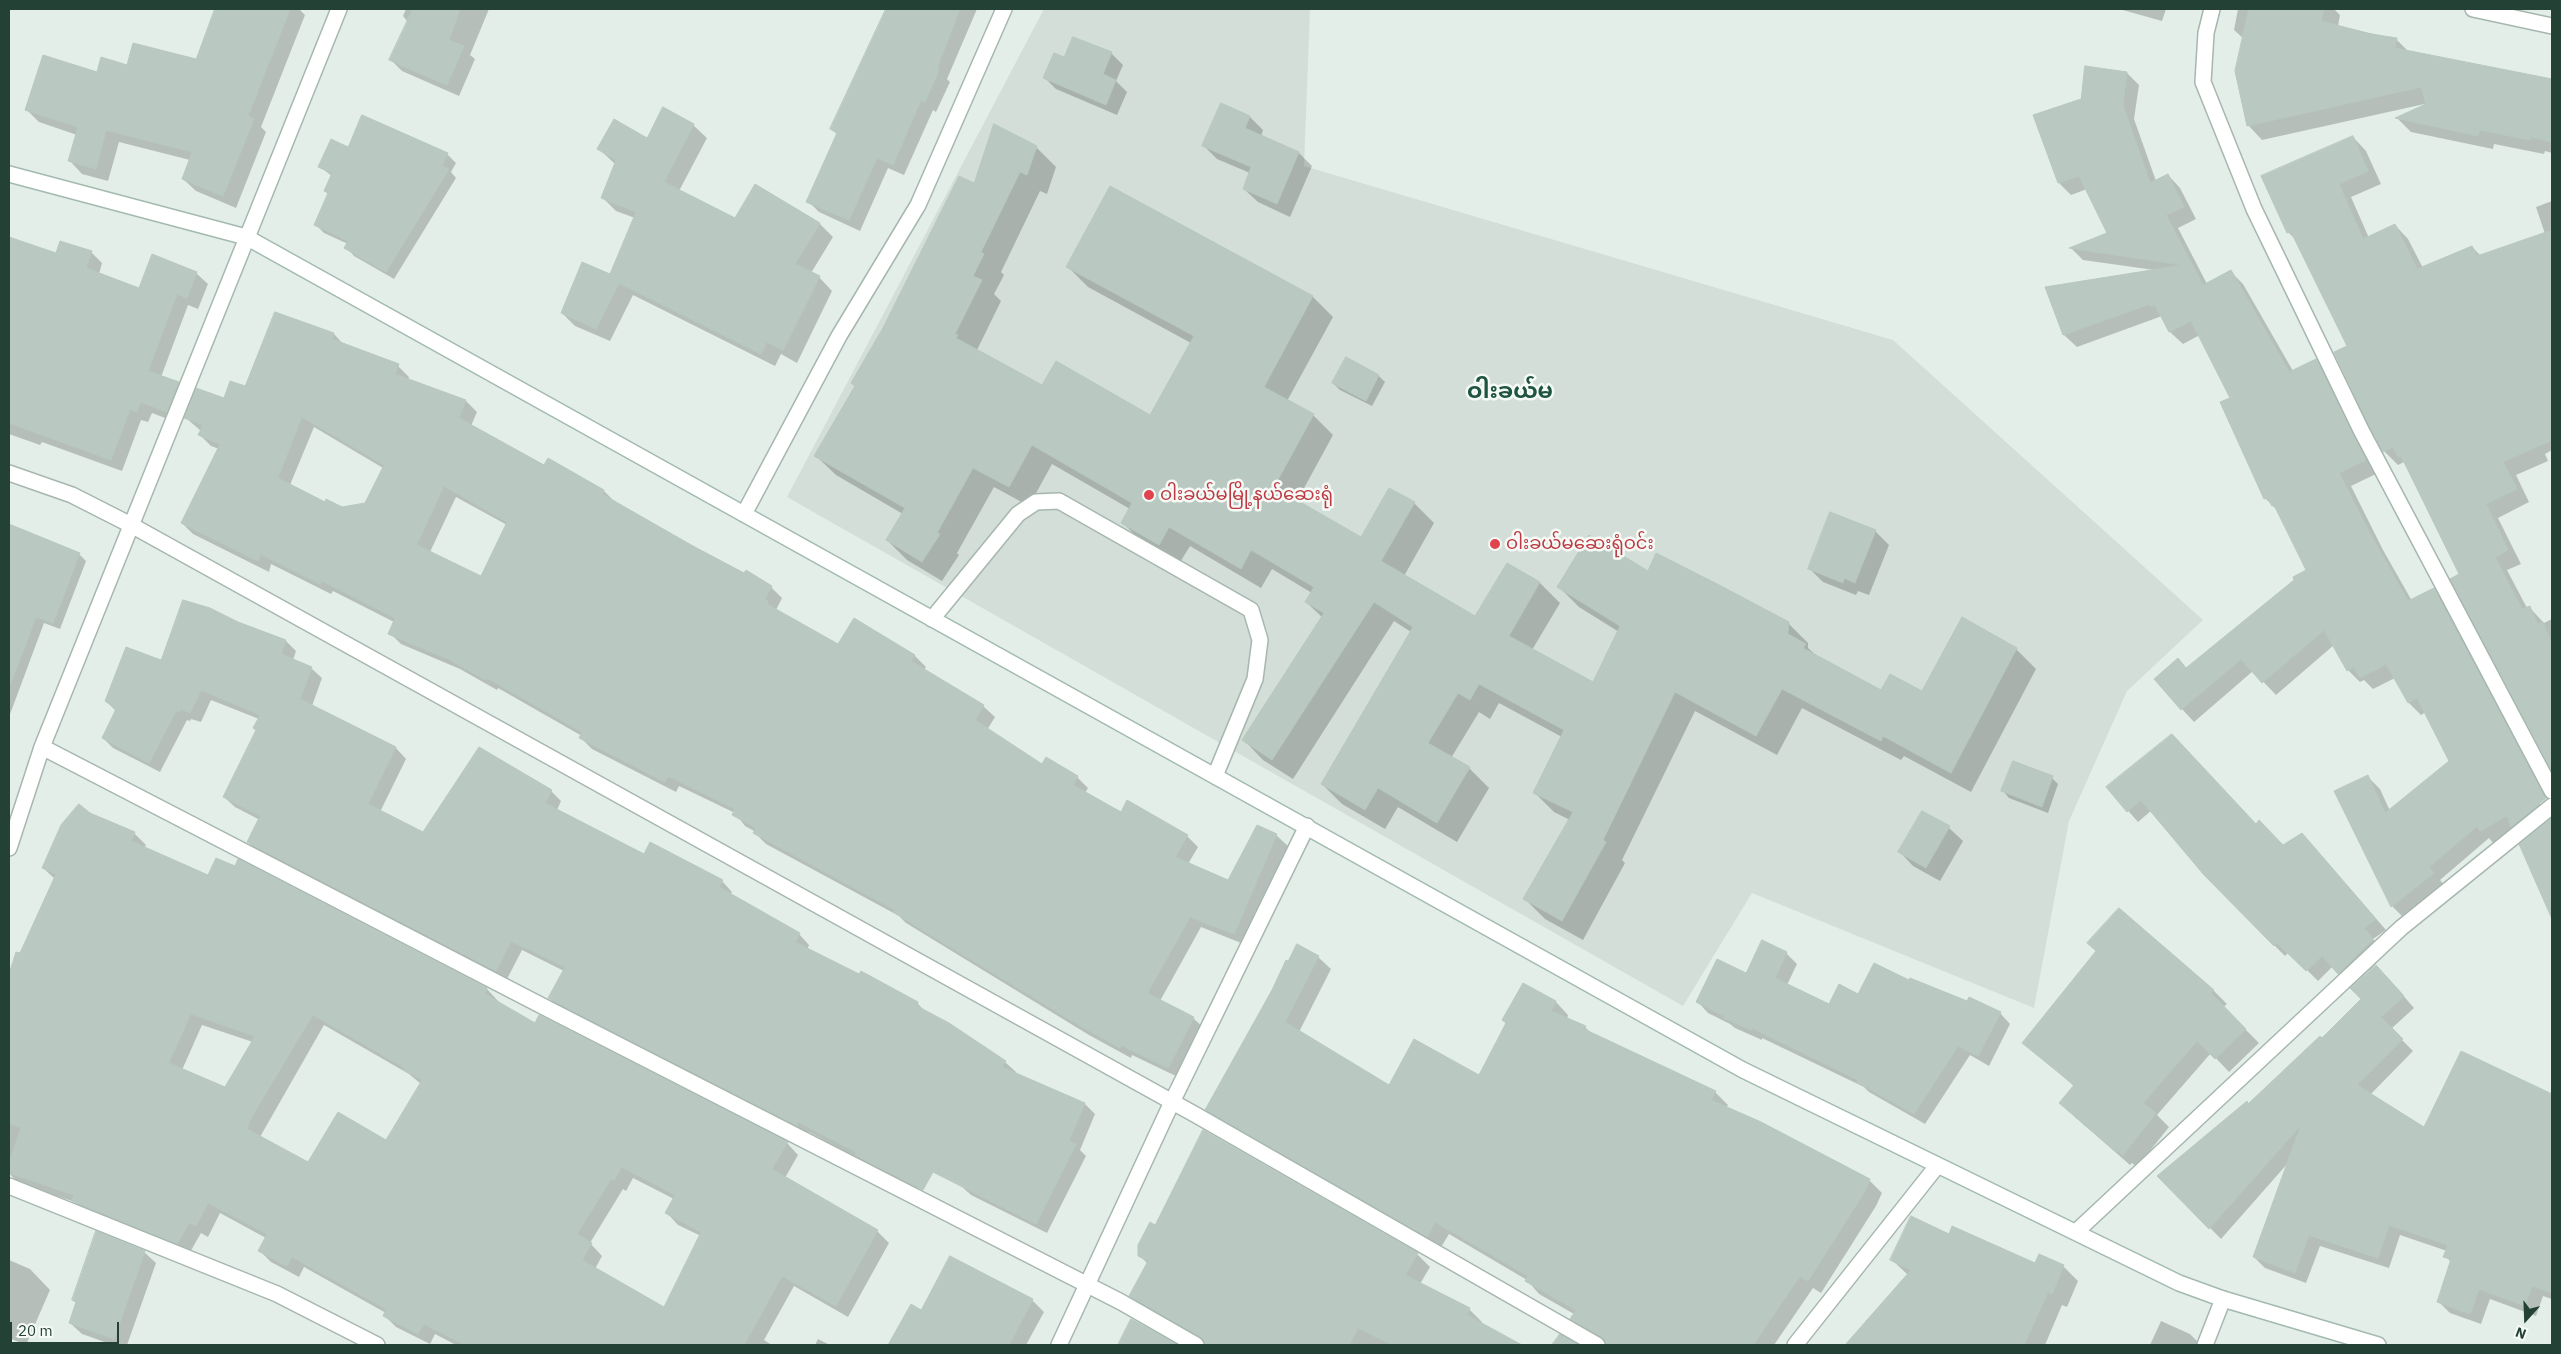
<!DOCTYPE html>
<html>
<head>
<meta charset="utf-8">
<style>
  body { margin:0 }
  #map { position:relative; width:2561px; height:1354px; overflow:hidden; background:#e4eee9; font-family:"IBM Plex Sans",sans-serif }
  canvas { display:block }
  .frame { position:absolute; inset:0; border:10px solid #234135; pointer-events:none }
  .north { position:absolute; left:2501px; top:1294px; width:50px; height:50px; -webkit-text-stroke:4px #f5faf7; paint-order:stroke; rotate:200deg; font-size:14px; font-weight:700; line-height:20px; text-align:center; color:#234135 }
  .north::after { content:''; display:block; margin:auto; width:18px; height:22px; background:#234135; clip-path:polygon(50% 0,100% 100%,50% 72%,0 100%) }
  .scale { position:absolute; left:10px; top:1322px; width:109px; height:22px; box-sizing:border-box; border:2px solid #234135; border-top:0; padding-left:6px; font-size:15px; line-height:18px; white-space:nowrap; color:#234135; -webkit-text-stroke:4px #f5faf7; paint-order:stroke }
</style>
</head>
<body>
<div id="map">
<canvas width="2561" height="1354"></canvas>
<div class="frame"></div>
<div class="north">N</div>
<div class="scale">20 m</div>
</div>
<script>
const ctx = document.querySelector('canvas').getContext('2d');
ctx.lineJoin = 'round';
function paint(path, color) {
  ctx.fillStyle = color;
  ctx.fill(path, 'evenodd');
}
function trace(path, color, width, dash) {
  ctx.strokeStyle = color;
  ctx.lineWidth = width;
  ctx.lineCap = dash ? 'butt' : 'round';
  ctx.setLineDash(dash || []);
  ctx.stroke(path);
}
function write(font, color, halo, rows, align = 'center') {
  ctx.font = font + ' "IBM Plex Sans","Noto Sans Myanmar",sans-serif';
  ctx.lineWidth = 5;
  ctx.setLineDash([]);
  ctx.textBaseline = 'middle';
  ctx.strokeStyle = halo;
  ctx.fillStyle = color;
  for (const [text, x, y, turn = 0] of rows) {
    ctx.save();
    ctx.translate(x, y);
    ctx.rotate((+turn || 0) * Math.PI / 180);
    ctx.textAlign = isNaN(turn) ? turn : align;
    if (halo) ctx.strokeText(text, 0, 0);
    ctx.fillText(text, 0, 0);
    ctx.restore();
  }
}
const built = new Path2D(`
  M1044,9H1310L1304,166L1893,340L2203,620L2127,691L2069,821L2034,1008L1752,893L1683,1006L787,497Z`);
const shadow = new Path2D(`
  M216,9H299L305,15L261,127L266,132L236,208L196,191L183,179L190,160L119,142L108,181L82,174L70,161L77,135L39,122L26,109L97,74L128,67L197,60Z
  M406,9H489L470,55L475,59L459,96L402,71L391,60L408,22L403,16Z
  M894,9H977L947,79L950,82L936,112L933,110L904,175L888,168L860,231L819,212L808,201L838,135L832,129L879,43Z
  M2119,9H2166L2162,21Z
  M2238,9H2334L2340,15L2338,26L2396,39L2409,52L2552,80V153L2545,151L2544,154L2494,144L2493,149L2411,132L2397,118L2429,103L2262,140L2248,125L2244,39L2234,30Z
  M1111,53L1123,65L1116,81L1127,92L1117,115L1056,89L1045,78L1065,59Z
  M2127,73L2139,85L2134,119L2156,181L2168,175L2180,188L2196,219L2178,228L2207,284L2231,272L2243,284L2293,371L2316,361L2328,373L2378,473L2351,486L2383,550L2412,601L2434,589L2446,601L2547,793L2536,798L2545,812L2543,814L2546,821L2525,838L2516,829L2493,843L2489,838L2440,880L2445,886L2404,918L2392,906L2368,777L2380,789L2390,811L2451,761L2426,712L2421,715L2409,703L2395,678L2373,689L2364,680L2360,682L2348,670L2334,645L2276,695L2253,671L2194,722L2182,709L2178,660L2187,669L2308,570L2278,511L2266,499L2232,398L2200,335L2183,344L2170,332L2162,316L2077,347L2064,335L2154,270L2083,260L2071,248L2109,233L2087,189L2071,195L2059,183L2082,100Z
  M1221,105L1250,117L1263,130L1261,136L1299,153L1312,166L1290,217L1258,202L1244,189L1250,173L1217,159L1203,145Z
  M693,125L707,138L679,191L735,219L756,185L820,224L833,237L811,273L819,277L832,291L797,363L781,354L775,366L633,295L610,341L575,326L562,313L611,276L635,218L616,211L602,197L615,164L599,149L647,140Z
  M2353,137L2366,151L2381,184L2351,197L2369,238L2395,225L2408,239L2423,268L2472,247L2481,256L2545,234L2536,207L2552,201V450L2545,454L2548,461L2516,475L2529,502L2498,518L2521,564L2507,570L2527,608L2529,607L2544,623L2552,619V769L2452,579L2461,574L2404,462L2398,465L2384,451L2370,425L2349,346L2297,241L2288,232Z
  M1036,147L1056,167L1047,194L1040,191L1001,272L1004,275L994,294L1001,301L977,350L1043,387L1150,417L1191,343L1088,287L1068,267L1110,188L1313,297L1333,317L1287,401L1313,415L1333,435L1297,501L1361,538L1414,503L1434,523L1404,576L1475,618L1507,564L1540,583L1560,603L1532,650L1594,683L1619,632L1579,607L1559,587L1648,573L1788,623L1808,643V648L1818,657L1882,691L1922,692L2016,649L2036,669L1971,792L1904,756L1901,760L1802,708L1777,755L1695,711L1622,860L1625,863L1583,940L1545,919L1525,899L1570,820L1554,812L1534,792L1562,737L1499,703L1490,719L1479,712L1451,758L1469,768L1489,788L1457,842L1398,807L1385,829L1342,804L1322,784L1411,632L1394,621L1293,779L1263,760L1244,740L1323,618L1306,602L1312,593L1272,569L1261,588L1190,546L1179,564L1142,542L1122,522L1130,509L1052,464L1029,506L994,487L957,553L959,555L942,581L907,560L887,540L903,514L836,475L816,456L974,185Z
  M349,149L447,154L456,163L451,172L456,178L394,279L354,256L346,247L348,244L324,233L316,225L329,194L326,191L332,176L320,167Z
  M9,238L57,254L91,252L102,263L99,274L139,289L196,273L208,284L198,309L188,305L161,377L178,383L189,394L178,423L152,413L148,422L141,420L122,471L42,442L40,445L9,434Z
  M276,313L334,334L344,345L398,366L409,377L408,380L466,401L477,412L471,426L545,467L549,460L604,491L615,502L693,547L771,587L782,598L776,610L838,646L915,656L926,667L924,670L983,706L995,717L987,730L1043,766L1077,777L1088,788L1085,793L1121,813L1187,836L1198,847L1188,864L1229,882L1276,835L1288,846L1246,945L1201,927L1160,1001L1193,1018L1205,1029L1180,1078L1132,1055L1131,1058L1089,1035L906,923L899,916L766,844L755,833L756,832L745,826L735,813L679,786L676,792L592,749L581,738L582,736L498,688L497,690L460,669L401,644L390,633L394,622L333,591L331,594L271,564L269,572L193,534L182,523L219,449L211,446L200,435L201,431L186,418L246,388ZM314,427L383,468L366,504L342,509L326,503L290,485ZM456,497L507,525L482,578L430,552Z
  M1379,376L1385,382L1372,406L1340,390L1333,383Z
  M14,527L79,554L86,561L60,629L44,623L9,717V540Z
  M1875,531L1889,545L1869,595L1858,591L1856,595L1823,582L1809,568Z
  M237,623L286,641L296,651L293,660L311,668L322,678L312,706L396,748L406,759L380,812L424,834L551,791L561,801L557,810L645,856L722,881L732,892L730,895L799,934L809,945L807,950L859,976L861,972L918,1004L927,1013L1005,1062L1016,1072L1014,1074L1085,1104L1095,1114L1080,1150L1086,1156L1047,1233L971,1195L960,1185L938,1150L916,1190L809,1132L807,1135L560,1008L549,998L564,971L522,950L506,981L259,853L248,842L260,820L235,807L224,797L257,731L259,719L211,700L201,722L191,719L190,721L187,720L160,772L113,748L103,738L116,711L106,701L162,662Z
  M2052,778L2058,784L2048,813L2009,798L2003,791Z
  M2108,788L2256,825L2286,849L2303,835L2386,930L2373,939L2383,950L2349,984L2333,966L2318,981L2289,952L2285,956L2281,952L2205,875L2152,810L2138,822Z
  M1923,812L1949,828L1963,841L1940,881L1913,866L1900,852Z
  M89,814L134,833L146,845L144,848L208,877L487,989L498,1001L497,1003L535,1025L787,1143L798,1155L785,1178L877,1231L889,1243L848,1317L794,1286L764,1340L772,1345H456L435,1334L430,1344L396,1327L384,1315L386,1313L304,1267L299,1277L271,1262L260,1251L266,1238L220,1213L208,1237L201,1233L189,1254L85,1212L75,1202L18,1183L9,1173L11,1159L9,1158V978L17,954L21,955L55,879L43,868ZM202,1025L253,1042L225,1089L182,1070ZM324,1025L409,1074L421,1084L387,1142L309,1164L260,1137ZM633,1178L674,1199L667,1213L678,1225L701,1236L664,1308L595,1269L602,1256L590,1243L623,1189L626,1191Z
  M2119,909L2214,991L2227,1004L2223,1007L2259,1043L2229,1072L2211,1053L2157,1115L2169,1127L2137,1167L2132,1163L2130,1165L2074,1116L2075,1087L2024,1043L2097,952Z
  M1786,953L1797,964L1787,985L1830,1005L1909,982L2000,1013L2010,1024L1989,1066L1970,1055L1925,1124L1869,1092L1864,1087L1762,1038V1040L1735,1028L1730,1024L1708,1013L1698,1002Z
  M1318,957L1331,969L1299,1032L1389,1086L1479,1077L1507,1024L1524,985L1556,1002L1568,1015L1567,1019L1585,1027L1592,1034L1715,1092L1728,1105L1726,1108L1869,1180L1882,1193L1876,1206L1821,1293L1813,1288L1774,1345H1607L1584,1331L1571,1318L1574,1314L1539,1294L1527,1280L1449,1234L1440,1249L1220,1122L1207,1109Z
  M2387,977L2414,1008L2391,1029L2413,1051L2370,1095L2424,1129L2519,1100L2552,1112V1299L2543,1296L2536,1316L2490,1299L2481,1324L2450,1313L2439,1302L2451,1262L2445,1256L2447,1251L2400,1235L2389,1268L2320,1246L2306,1283L2265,1268L2254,1257L2288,1163L2221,1239L2159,1176L2249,1105L2322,1040Z
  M1156,1226L1417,1254L1430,1267L1420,1284L1469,1309L1482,1322L1481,1324L1519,1345H1206L1143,1308L1131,1296L1148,1264L1140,1256Z
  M1949,1236L2036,1264L2063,1266L2078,1281L2067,1307L2062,1305L2045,1345H1953L1907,1324L1927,1345H1847L1908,1275L1891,1259Z
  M144,1252L156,1263L127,1345H113L82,1334L70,1323L77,1303L73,1300Z
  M9,1260L30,1269L50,1290L26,1345L9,1338Z
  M1032,1300L1044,1312L1026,1345H889L911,1306L921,1312Z
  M1132,1320L1175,1345H1120Z
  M2161,1321L2190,1334L2201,1345H2150Z
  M818,1339L830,1345H815Z`);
const building = new Path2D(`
  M215,9H290L248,116L254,119L223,196L182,179L192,152L106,130L96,169L68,161L78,127L25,110L43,55L97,72L101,57L127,65L133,43L196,59Z
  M413,9H460L449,40L464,46L447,85L389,60Z
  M886,9H960L937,68L939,70L925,102L921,100L893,165L877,158L849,220L806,202L837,133L830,129Z
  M2249,9H2324L2321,21L2371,34L2397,38L2395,48L2552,79V142L2531,137L2530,140L2480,130L2478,136L2395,118L2426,104L2421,87L2247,126L2235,71Z
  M1073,37L1112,52L1103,74L1116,80L1106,105L1043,78L1054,53L1064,57Z
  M2085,66L2127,72L2123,105L2150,183L2168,174L2184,207L2166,215L2203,285L2231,270L2289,372L2316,359L2366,460L2339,473L2372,537L2408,601L2434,588L2546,798L2511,827L2507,816L2480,831L2477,826L2429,867L2434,873L2391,907L2334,791L2368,775L2385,813L2449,761L2417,698L2408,703L2386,664L2360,678L2354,667L2347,671L2324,630L2262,683L2241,659L2181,710L2154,679L2178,658L2186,668L2294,580L2293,577L2306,570L2274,505L2272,506L2268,498L2264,499L2220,402L2230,398L2191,321L2169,332L2155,305L2151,307L2150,304L2063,335L2045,287L2183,265L2069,248L2107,233L2079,176L2058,183L2033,115L2081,99Z
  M1221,103L1250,116L1245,128L1299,152L1277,204L1243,189L1251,167L1202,146Z
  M663,107L694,124L664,182L735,218L755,184L820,223L795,264L820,276L783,350L767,342L761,354L619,283L596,329L561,313L582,262L610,274L636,212L601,198L616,160L597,149L614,119L647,138Z
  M362,115L448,153L442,166L449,169L386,272L344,248L348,241L314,225L328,193L324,191L332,173L318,167L331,139L348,147Z
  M994,124L1037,146L1027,175L1020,172L981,252L984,254L973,276L982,280L955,334L958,335L956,338L1042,385L1056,361L1150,415L1194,336L1066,267L1110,186L1313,296L1264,387L1314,414L1274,487L1361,537L1389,488L1415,502L1381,561L1475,616L1507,563L1540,582L1509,636L1593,682L1620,626L1557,587L1589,535L1648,571L1656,553L1719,585L1789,622L1788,634L1806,644L1803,648L1881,690L1890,674L1922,691L1962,617L2017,648L1951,773L1883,736L1881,741L1782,689L1756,736L1675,692L1603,840L1606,842L1562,921L1523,899L1573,812L1533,793L1564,730L1479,684L1470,700L1458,693L1428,743L1470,767L1437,823L1378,788L1365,810L1321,784L1413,627L1374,602L1272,760L1242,740L1324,613L1305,602L1314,587L1251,550L1241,569L1169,527L1159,545L1121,523L1132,503L1032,445L1009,487L973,468L937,533L940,534L922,562L886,540L905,508L814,456L855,386L851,383L883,328L959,176L974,183Z
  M2353,136L2368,171L2339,184L2363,239L2395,224L2417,269L2472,246L2477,256L2552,230V440L2503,462L2517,489L2486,504L2508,550L2495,557L2522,609L2530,606L2537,624L2543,622L2552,645V771L2450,579L2459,574L2401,456L2398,457L2393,447L2383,452L2369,426L2334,352L2347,346L2291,232L2287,233L2261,176Z
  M9,237L56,253L60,241L92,251L86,268L139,288L152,254L197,272L187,298L177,294L148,371L179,382L167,412L140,402L137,412L130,409L111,460L9,423Z
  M275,312L334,333L332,339L399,364L395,374L466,400L459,418L544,465L548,458L604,490L602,494L693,546L744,573L746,570L772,586L765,599L768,601L767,604L838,644L854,618L915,655L911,661L984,705L975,720L1042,764L1046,757L1078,776L1073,785L1121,812L1127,800L1188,835L1175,857L1228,880L1257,825L1277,834L1234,934L1190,917L1149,990V994L1194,1017L1168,1068L1121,1045L1120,1048L1077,1024L893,912L895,910L753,833L756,828L732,815L735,809L668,776L665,782L579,738L582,732L487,678L486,680L448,659L388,634L395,618L322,581L320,584L260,554L258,561L181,523L220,444L198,435L203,425L184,418L196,388L224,398L230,381L245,386ZM302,417L384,465L365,503L342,507L326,499L325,502L278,478ZM444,486L507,522L481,576L417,545Z
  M1346,357L1379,375L1366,401L1332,383Z
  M1830,512L1876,530L1855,583L1844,578L1843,583L1808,569Z
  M9,524L80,553L53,623L36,617L11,683L9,682Z
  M183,600L210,608L238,622L286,640L281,654L312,667L300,699L396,747L368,804L423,832L479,747L552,790L545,803L644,854L650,842L723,880L719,887L800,933L795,942L859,974L861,971L918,1002L917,1006L949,1023L1006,1061L1002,1067L1085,1103L1069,1141L1076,1144L1036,1224L933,1172L923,1190L855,1155L856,1152L798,1122L797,1126L548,998L565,967L511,941L496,971L247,842L260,816L223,797L256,730L253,728L260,715L201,690L190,713L180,709L179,712L176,711L149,763L102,738L116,709L105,701L126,647L161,660Z
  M2172,734L2256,824L2259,820L2283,845L2302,833L2376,919L2364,928L2373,939L2338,974L2322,956L2306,971L2277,943L2274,946L2204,875L2141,800L2127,812L2106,787Z
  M2013,761L2053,776L2042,807L2001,791Z
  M79,804L90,813L135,832L131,841L208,875L216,858L235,866L238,859L487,988L485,994L535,1023L539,1015L788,1142L772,1169L878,1230L836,1306L782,1276L744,1345H465L424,1324L418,1334L383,1316L386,1309L292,1257L287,1266L258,1251L267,1234L208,1203L196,1226L189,1223L177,1244L77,1203L72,1201L74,1195L9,1173V1162L21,1128L9,1123V974L16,952L20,953L56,874L42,868L61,825ZM191,1014L255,1036L225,1087L169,1063ZM313,1015L405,1068L404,1070L422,1080L386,1140L338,1112L308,1162L247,1129L251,1118ZM622,1167L675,1195L665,1213L701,1232L664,1307L582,1260L592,1243L577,1234L611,1179L614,1180Z
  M1922,811L1950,826L1926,868L1898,852Z
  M2552,818V919L2519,844Z
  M2119,908L2214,990L2211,993L2246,1029L2215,1059L2197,1041L2143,1103L2156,1113L2123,1155L2118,1151L2116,1152L2059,1103L2074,1085L2022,1043L2096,951L2087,943Z
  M1762,940L1787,952L1775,978L1829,1004L1839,984L1858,994L1874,963L1909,980L1910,978L1967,1001L1969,997L2001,1012L1978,1056L1958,1046L1914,1114L1857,1082L1858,1080L1752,1028L1751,1030L1723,1018L1724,1016L1696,1002L1717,959L1746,973Z
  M1297,944L1319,956L1285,1022L1389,1085L1414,1039L1479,1075L1506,1023L1502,1020L1523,983L1556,1001L1551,1011L1586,1026L1584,1029L1716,1091L1711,1100L1761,1122L1870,1179L1864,1193L1808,1281L1800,1276L1753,1345H1606L1602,1337L1570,1319L1576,1310L1525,1281L1528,1276L1435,1222L1427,1237L1205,1110L1272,990L1286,960L1288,961Z
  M2376,965L2404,996L2381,1017L2403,1039L2357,1085L2424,1127L2461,1051L2552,1094V1293L2532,1286L2525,1306L2479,1289L2470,1314L2437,1302L2451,1259L2443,1257L2448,1245L2389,1225L2378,1258L2309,1235L2295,1273L2253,1257L2301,1125L2209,1229L2157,1176L2247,1101L2248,1104L2320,1036L2322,1038L2361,999L2350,988Z
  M1203,1130L1418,1253L1405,1275L1470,1308L1467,1315L1522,1345H1392L1358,1328L1349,1345H1205L1201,1337L1129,1296L1148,1261L1138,1256V1245L1150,1222L1155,1225Z
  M1911,1216L1949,1234L1952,1226L2035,1263L2039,1254L2064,1265L2052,1294L2048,1292L2024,1345H1845L1911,1270L1890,1260Z
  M96,1231L145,1251L114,1339L69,1323L76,1302L72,1300Z
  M950,1256L1033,1299L1009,1345H888L911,1304L921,1310Z
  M1131,1319L1178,1345H1118Z
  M1560,1334L1579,1345H1552Z`);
const lane = new Path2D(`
  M932,619L1018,514L1036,502L1059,501L1251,610L1260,640L1255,679L1215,776`);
const street = new Path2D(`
  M2212,9L2206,33L2203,82L2254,209L2361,430L2552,791
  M2473,9L2552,26
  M9,473L72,495L131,525L1196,1115L1597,1345
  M744,514L839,336L918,205L1004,9
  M42,747L550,1010L1121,1302L1196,1345
  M9,848L42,747L339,9
  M9,1186L277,1294L377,1345
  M2077,1231L2401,928L2552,806
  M1059,1345L1172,1102L1307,826
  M1795,1345L1937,1166
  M2205,1345L2223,1299`);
const secondary = new Path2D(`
  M9,174L246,237L1743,1070L2179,1283L2223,1299L2378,1345`);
const markers = [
  [1149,495,6,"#e0444e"],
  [1495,544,6,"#e0444e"]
];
const healthNames = [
  ["ဝါးခယ်မမြို့နယ်ဆေးရုံ",1160,495],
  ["ဝါးခယ်မဆေးရုံဝင်း",1506,544]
];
const districtNames = [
  ["ဝါးခယ်မ",1510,392]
];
paint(built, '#d2ded7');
paint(shadow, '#0003');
paint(building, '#b9c9c1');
trace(building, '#b6c8bf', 1);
trace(lane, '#a6b7af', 18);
trace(street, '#a6b7af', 18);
trace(secondary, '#a2baaf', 18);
trace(lane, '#fff', 15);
trace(street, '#fff', 15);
trace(secondary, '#fff', 15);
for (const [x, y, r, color] of markers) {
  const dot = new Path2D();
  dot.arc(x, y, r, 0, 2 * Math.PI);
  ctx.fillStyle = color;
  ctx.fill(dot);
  trace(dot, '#f5faf7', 2);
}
write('18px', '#be3a42', '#f5faf7', healthNames, 'left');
write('bold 22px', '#1e5440', '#f5faf7', districtNames);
</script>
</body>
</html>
